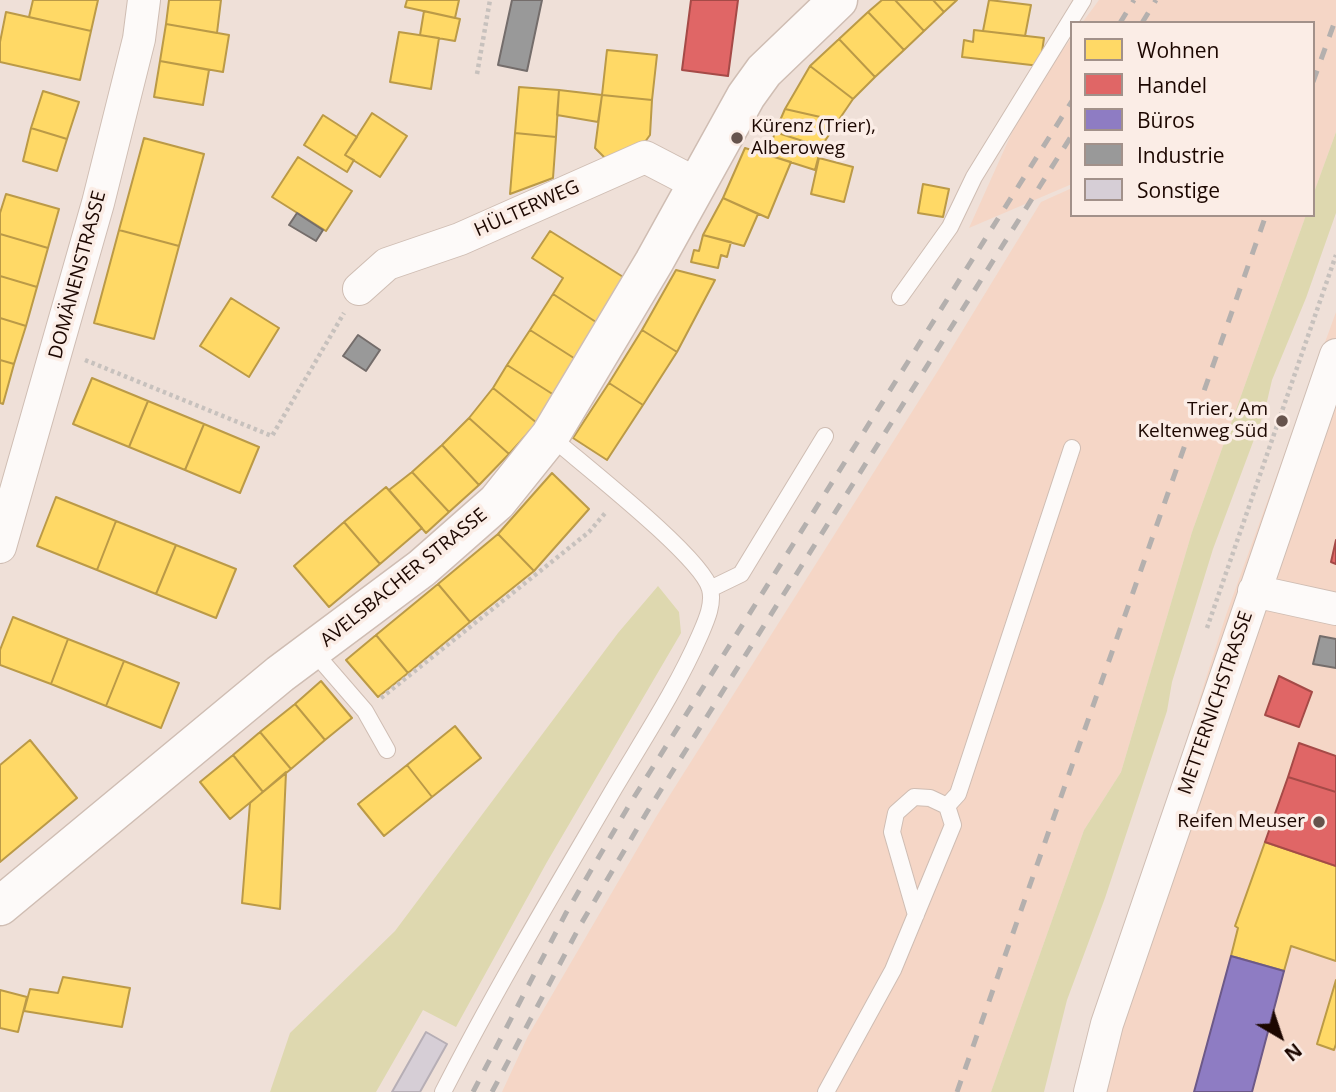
<!DOCTYPE html>
<html>
<head>
<meta charset="utf-8">
<style>
  body { margin:0 }
  #map { position:relative; width:1336px; height:1092px; overflow:hidden; background:#efe0d8; font-family:"Open Sans",sans-serif }
  canvas { display:block }
  .legend { position:absolute; left:1070px; top:21px; width:245px; height:196px; box-sizing:border-box; background:#fbede6; border:2px solid #a2918a; margin:0; padding:9px 12px; list-style:none; font-size:21px; color:#1c0700 }
  .legend li { display:flex; align-items:center; gap:14px; height:35px }
  .legend b { width:35px; border:2px solid #a2918a }
  .north { position:absolute; left:1245px; top:1001px; width:70px; height:70px; -webkit-text-stroke:5px #fbede6; paint-order:stroke; rotate:141deg; font-size:19px; font-weight:700; line-height:28px; text-align:center; color:#1c0700 }
  .north::after { content:''; display:block; margin:auto; width:24px; height:32px; background:#1c0700; clip-path:polygon(50% 0,100% 100%,50% 72%,0 100%) }
</style>
</head>
<body>
<div id="map">
<canvas width="1336" height="1092"></canvas>
<ul class="legend">
<li><b style="height:19px;background:#ffd966"></b>Wohnen</li>
<li><b style="height:19px;background:#e06666"></b>Handel</li>
<li><b style="height:19px;background:#8e7cc3"></b>Büros</li>
<li><b style="height:19px;background:#999"></b>Industrie</li>
<li><b style="height:19px;background:#d6ced6"></b>Sonstige</li>
</ul>
<div class="north">N</div>
</div>
<script>
const ctx = document.querySelector('canvas').getContext('2d');
ctx.lineJoin = 'round';
function paint(path, color) {
  ctx.fillStyle = color;
  ctx.fill(path, 'evenodd');
}
function trace(path, color, width, dash) {
  ctx.strokeStyle = color;
  ctx.lineWidth = width;
  ctx.lineCap = dash ? 'butt' : 'round';
  ctx.setLineDash(dash || []);
  ctx.stroke(path);
}
function write(font, color, halo, rows, align = 'center') {
  ctx.font = font + ' "Open Sans",sans-serif';
  ctx.lineWidth = 7;
  ctx.setLineDash([]);
  ctx.textBaseline = 'middle';
  ctx.strokeStyle = halo;
  ctx.fillStyle = color;
  for (const [text, x, y, turn = 0] of rows) {
    ctx.save();
    ctx.translate(x, y);
    ctx.rotate((+turn || 0) * Math.PI / 180);
    ctx.textAlign = isNaN(turn) ? turn : align;
    if (halo) ctx.strokeText(text, 0, 0);
    ctx.fillText(text, 0, 0);
    ctx.restore();
  }
}
const built = new Path2D(`
  M1099,0H1336V132L1313,195V23H1082Z
  M1072,37V184L969,228L1027,99Z
  M1072,188V215H1306L1192,532L1121,772L1084,830L991,1092H502L528,1036L656,817L939,369L1041,202Z
  M1336,312V1092H1075L1226,615Z`);
const green = new Path2D(`
  M1336,132V213L1306,298L1272,380L1265,410L1213,549L1172,682L1167,711L1105,898L1067,1000L1044,1092H991L1084,830L1121,772L1192,532L1306,215H1313V195Z
  M658,586L679,612L681,633L547,862L456,1027L423,1010L376,1092H270L290,1033L395,931L618,633Z`);
const homes = new Path2D(`
  M33,0H98L91,31L29,17Z
  M169,0H221L217,33L166,24Z
  M407,0H459L455,18L405,7Z
  M882,0H895L924,31L904,50L868,12Z
  M895,0H933L944,12L924,31Z
  M933,0H957L944,12Z
  M989,0L1031,5L1025,36L983,31Z
  M424,11L460,19L455,41L420,35Z
  M6,12L91,31L80,80L0,62V42Z
  M868,12L904,50L875,77L839,39Z
  M166,24L229,35L223,72L160,61Z
  M974,30L1044,38L1040,66L962,57L964,40L973,42Z
  M399,32L439,38L431,89L390,82Z
  M839,39L875,77L853,99L810,66Z
  M607,50L657,55L652,100L602,95Z
  M160,61L209,70L203,105L154,97Z
  M810,66L853,99L838,121L785,109Z
  M519,87L559,90L556,137L515,133Z
  M559,90L602,95L598,122L557,115Z
  M43,91L79,102L67,139L31,128Z
  M602,95L652,100L650,135L642,146L605,158L595,148Z
  M785,109L838,121L821,147L775,132Z
  M372,113L407,136L380,177L345,155Z
  M323,115L357,137L345,155L354,160L347,172L304,145Z
  M31,128L67,139L57,171L23,161Z
  M775,132L821,147L815,170L768,155Z
  M515,133L556,137L553,178L510,194Z
  M144,138L204,154L179,246L119,230Z
  M745,148L791,162L768,218L723,198Z
  M298,157L352,191L326,231L272,197Z
  M819,158L853,167L844,202L811,194Z
  M923,184L949,189L943,217L918,213Z
  M6,194L59,209L48,248L0,234V213Z
  M723,198L758,214L744,246L703,235Z
  M119,230L179,246L154,339L94,323Z
  M550,231L628,280L599,324L553,294L563,278L532,258Z
  M0,234L48,248L37,287L0,276Z
  M703,235L731,242L727,257L721,255L718,268L691,262L694,250L699,251Z
  M676,270L715,280L677,352L642,330Z
  M0,276L37,287L26,326L0,318Z
  M553,294L599,324L577,360L530,330Z
  M231,298L279,328L249,377L200,346Z
  M0,318L26,326L14,364L0,360Z
  M530,330L577,360L554,395L507,365Z
  M642,330L677,352L643,405L609,383Z
  M0,360L14,364L3,404L0,403Z
  M507,365L554,395L537,423L493,388Z
  M92,378L148,401L129,447L73,424Z
  M609,383L643,405L607,460L573,438Z
  M493,388L537,423L509,454L469,418Z
  M148,401L204,424L185,470L129,447Z
  M469,418L509,454L479,485L442,445Z
  M204,424L259,447L240,493L185,470Z
  M442,445L479,485L449,512L412,472Z
  M412,472L449,512L426,533L389,490Z
  M552,473L589,509L534,571L498,534Z
  M386,487L422,528L380,564L344,522Z
  M56,497L116,521L97,570L37,546Z
  M116,521L176,545L156,594L97,570Z
  M344,522L380,564L329,607L294,566Z
  M498,534L534,571L470,622L438,584Z
  M176,545L236,569L216,618L156,594Z
  M438,584L470,622L408,673L376,635Z
  M13,617L68,639L51,684L0,665V650Z
  M376,635L408,673L378,697L346,660Z
  M68,639L124,661L106,706L51,684Z
  M124,661L179,683L161,728L106,706Z
  M321,681L352,718L325,740L295,704Z
  M295,704L325,740L291,769L260,732Z
  M455,726L481,758L432,797L407,765Z
  M260,732L291,769L263,792L233,755Z
  M30,740L77,798L0,862V765Z
  M233,755L263,792L230,819L200,782Z
  M407,765L432,797L384,836L358,804Z
  M286,772L280,909L242,903L250,803Z
  M1265,842L1336,866V961L1291,946L1284,971L1231,956L1238,928L1235,926Z
  M63,977L130,988L122,1027L24,1011L30,989L58,993Z
  M1336,980V1044L1334,1050L1317,1044Z
  M0,990L27,997L18,1032L0,1028Z`);
const shops = new Path2D(`
  M691,0H738L728,76L682,70Z
  M1336,540V564L1331,562Z
  M1279,676L1312,692L1299,727L1265,715Z
  M1299,743L1336,756V792L1288,777Z
  M1288,777L1336,792V866L1265,842Z`);
const offices = new Path2D(`
  M1231,956L1284,971L1252,1092H1194Z`);
const industry = new Path2D(`
  M512,0H542L527,71L498,65Z
  M297,213L323,230L316,241L289,225Z
  M358,335L380,350L366,371L343,356Z
  M1320,636L1336,639V668L1313,664Z`);
const building = new Path2D(`
  M426,1032L447,1044L420,1092H392Z`);
const path = new Path2D(`
  M477,74L490,0
  M85,360L272,436L344,313
  M1207,628L1336,255
  M381,698L589,532L606,512`);
const lane = new Path2D(`
  M900,297L950,227L974,177L1083,0
  M710,589L741,574L825,436
  M313,651L365,711L387,750
  M947,806L958,794L1072,448
  M443,1092C496,988 556,888 615,787C644,738 677,688 700,635C706,621 714,604 710,589C702,557 581,463 550,436
  M826,1092L893,970L953,825L947,806L930,798L914,797L896,813L892,832L916,915`);
const street = new Path2D(`
  M359,289L387,264L460,239L645,157L697,184
  M0,547L98,203L139,39L144,0
  M1254,591L1336,609
  M1090,1092L1107,1024L1336,355`);
const secondary = new Path2D(`
  M0,906L280,674L422,568L497,502L550,436L654,262L746,96L764,71L838,0`);
const rail = new Path2D(`
  M1120,23L1134,0
  M1142,23L1156,0
  M1313,82L1336,18
  M473,1092L566,913L631,802L1072,101
  M492,1092L581,924L647,812L1072,135
  M957,1092L1266,215`);
const markers = [
  [737,138,7,"#66534c"],
  [1282,421,7,"#66534c"],
  [1319,822,7,"#66534c"]
];
const poiNames = [
  ["Kürenz (Trier),",751,127,"left"],
  ["Alberoweg",751,149,"left"],
  ["Trier, Am",1268,410],
  ["Keltenweg Süd",1268,432],
  ["Reifen Meuser",1305,822]
];
const streetNames = [
  ["HÜLTERWEG",527,209,-24],
  ["DOMÄNENSTRASSE",78,275,-75],
  ["AVELSBACHER STRASSE",404,578,-39],
  ["METTERNICHSTRASSE",1216,703,-71]
];
paint(built, '#f5d6c6');
paint(green, '#ded8af');
paint(homes, '#ffd966');
trace(homes, '#bb9a47', 2);
paint(shops, '#e06666');
trace(shops, '#a54a47', 2);
paint(offices, '#8e7cc3');
trace(offices, '#6c5988', 2);
paint(industry, '#999');
trace(industry, '#746d6b', 2);
paint(building, '#d6ced6');
trace(building, '#b6aeb5', 2);
trace(lane, '#cfbdb3', 18);
trace(street, '#cfbdb3', 34);
trace(secondary, '#cfbdb3', 41);
trace(path, '#c7c1bd', 4.5, [3.5, 3.5]);
trace(lane, '#fdfaf9', 16);
trace(street, '#fdfaf9', 32);
trace(secondary, '#fdfaf9', 38);
trace(rail, '#b4b0ae', 5, [12, 12]);
for (const [x, y, r, color] of markers) {
  const dot = new Path2D();
  dot.arc(x, y, r, 0, 2 * Math.PI);
  ctx.fillStyle = color;
  ctx.fill(dot);
  trace(dot, '#fbede6', 2.5);
}
write('19px', '#1c0700', '#fbede6', poiNames, 'right');
write('19px', '#1c0700', '#fbede6', streetNames);
</script>
</body>
</html>
